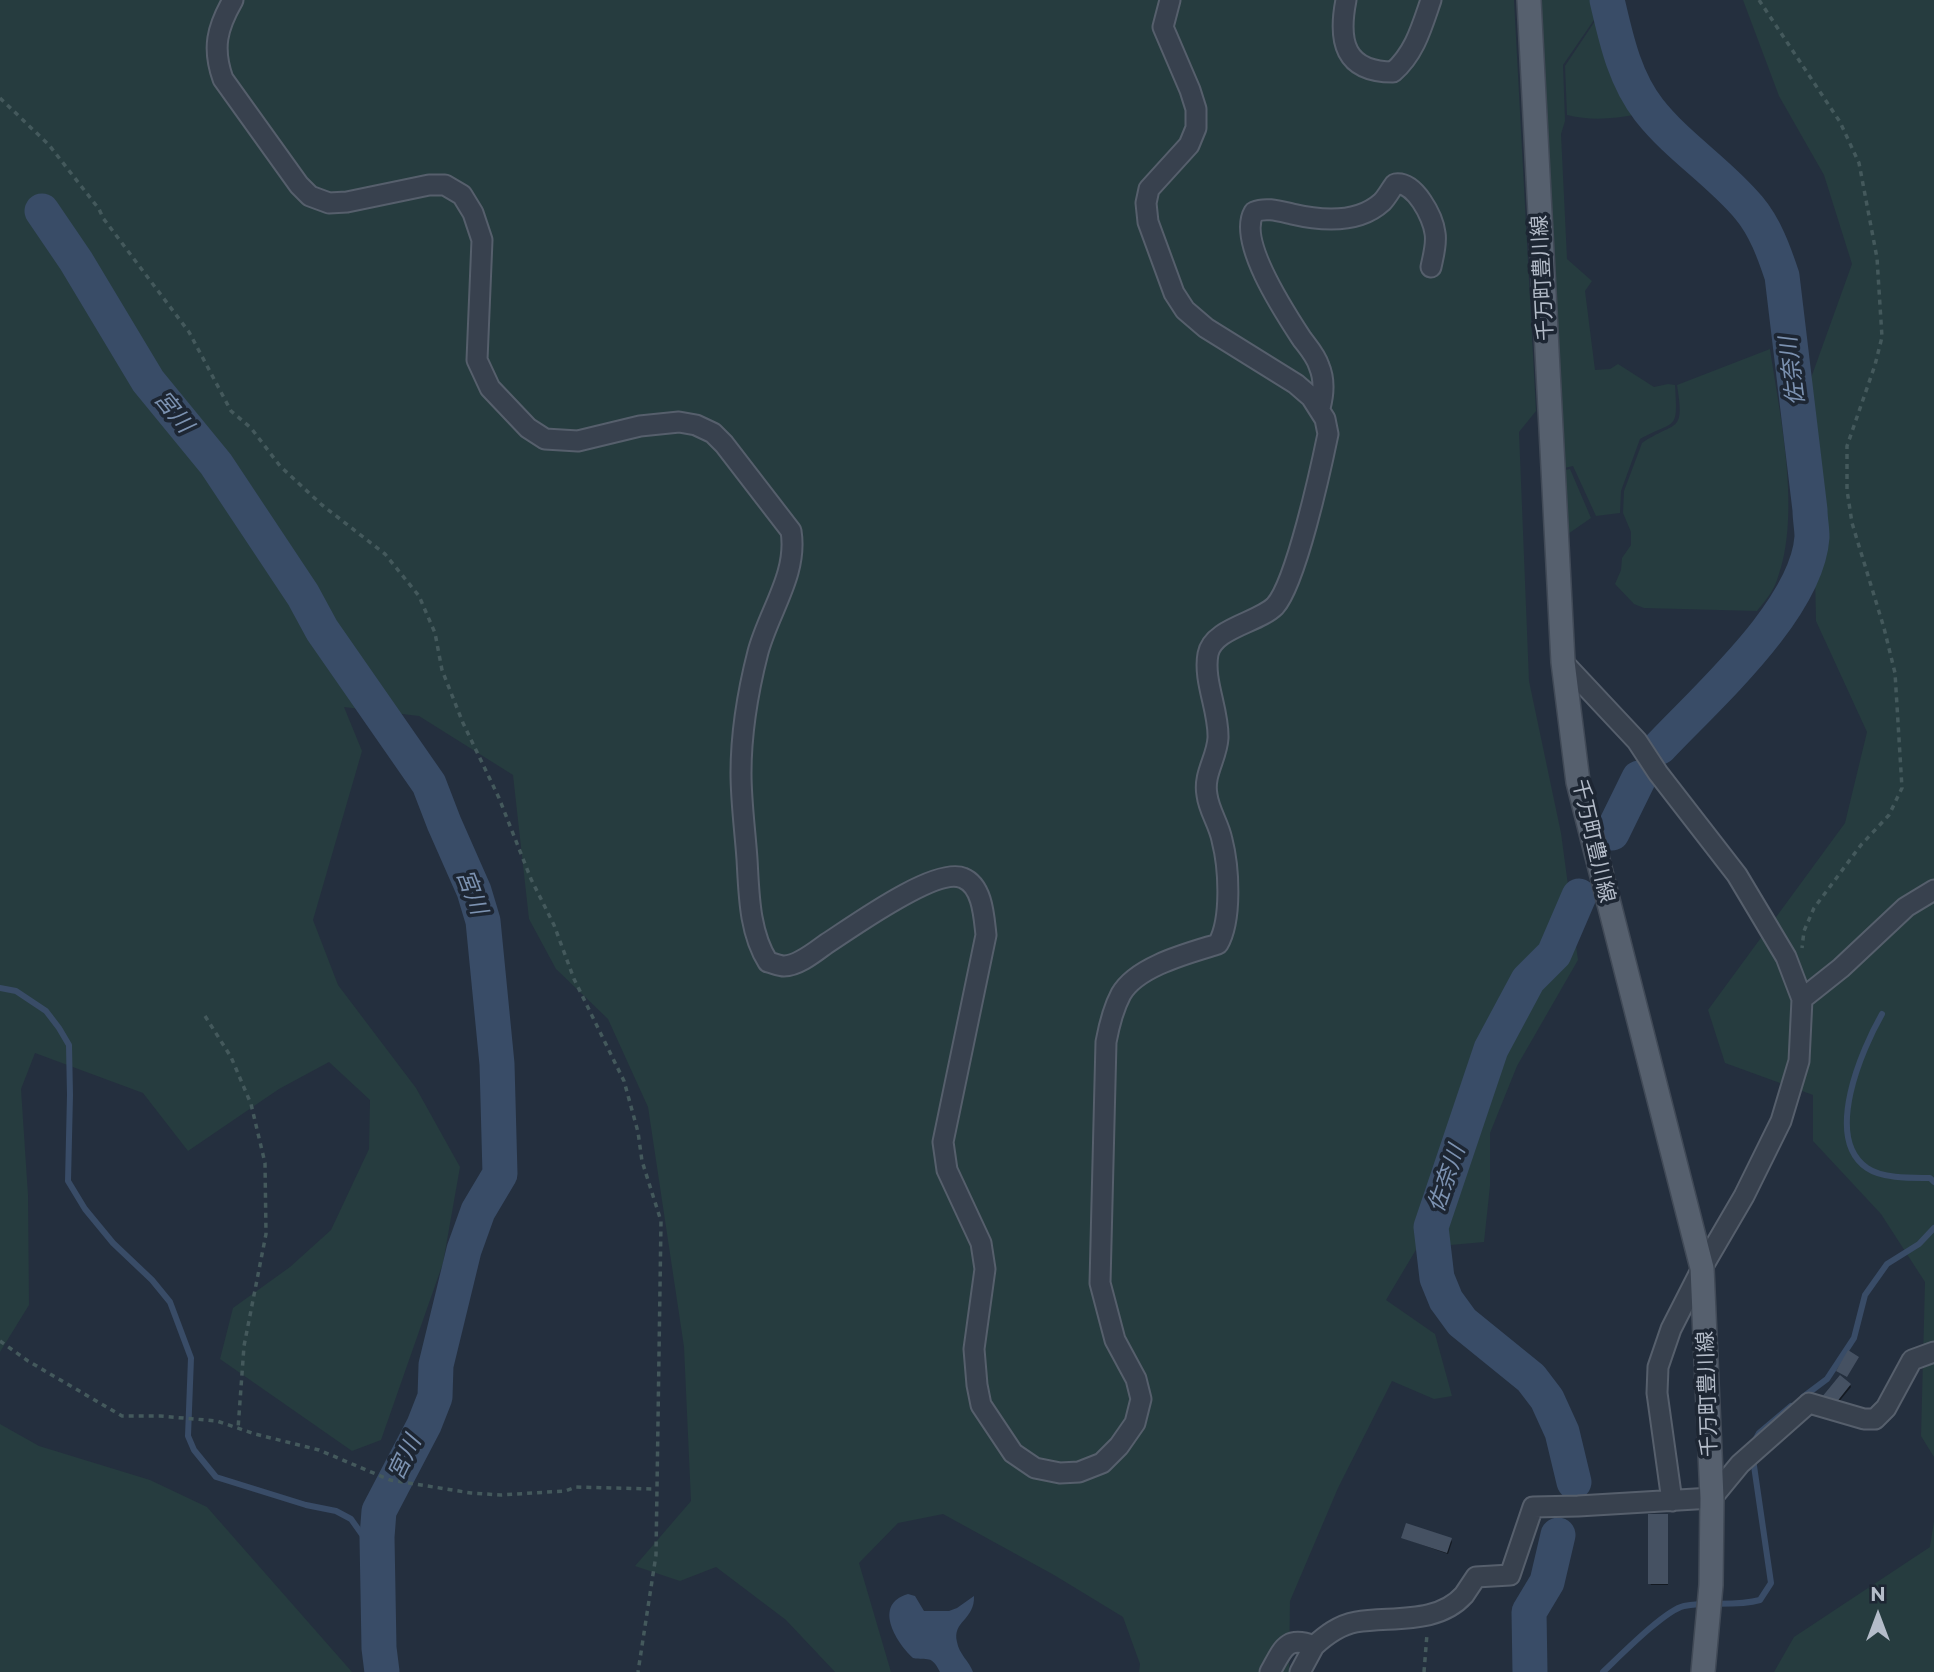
<!DOCTYPE html>
<html>
<head>
<meta charset="utf-8">
<style>
  body { margin:0 }
  #map { position:relative; width:1934px; height:1672px; overflow:hidden; background:#242f3e; font-family:Montserrat,sans-serif }
  canvas { display:block }
  .north { position:absolute; left:1843px; top:1581px; width:70px; height:70px; -webkit-text-stroke:5px #1d2633; paint-order:stroke; rotate:0deg; font-size:19px; font-weight:700; line-height:28px; text-align:center; color:#b4bcc9 }
  .north::after { content:''; display:block; margin:auto; width:24px; height:32px; background:#b4bcc9; clip-path:polygon(50% 0,100% 100%,50% 72%,0 100%) }
</style>
</head>
<body>
<div id="map">
<canvas width="1934" height="1672"></canvas>
<div class="north">N</div>
</div>
<script>
const ctx = document.querySelector('canvas').getContext('2d');
ctx.lineJoin = 'round';
function paint(path, color) {
  ctx.fillStyle = color;
  ctx.fill(path, 'evenodd');
}
function trace(path, color, width, dash) {
  ctx.strokeStyle = color;
  ctx.lineWidth = width;
  ctx.lineCap = dash ? 'butt' : 'round';
  ctx.setLineDash(dash || []);
  ctx.stroke(path);
}
function write(font, color, halo, rows, align = 'center') {
  ctx.font = font + ' Montserrat,"Noto Sans JP",sans-serif';
  ctx.lineWidth = 7;
  ctx.setLineDash([]);
  ctx.textBaseline = 'middle';
  ctx.strokeStyle = halo;
  ctx.fillStyle = color;
  for (const [text, x, y, turn = 0] of rows) {
    ctx.save();
    ctx.translate(x, y);
    ctx.rotate((+turn || 0) * Math.PI / 180);
    ctx.textAlign = isNaN(turn) ? turn : align;
    if (halo) ctx.strokeText(text, 0, 0);
    ctx.fillText(text, 0, 0);
    ctx.restore();
  }
}
const green = new Path2D(`
  M0,0H1514L1536,411L1519,432L1529,681L1561,833L1578,960L1517,1066L1490,1133V1186L1484,1242L1417,1248L1386,1300L1435,1334L1452,1396L1434,1399L1392,1381L1338,1488L1290,1601L1289,1672H1139L1140,1664L1123,1617L1054,1575L943,1514L898,1523L859,1563L891,1672H835L786,1620L716,1567L680,1581L635,1566L691,1501L684,1347L648,1107L608,1019L556,969L529,919L513,775L419,716L344,707L362,751L313,920L338,985L416,1088L460,1167L443,1263L381,1440L352,1451L220,1359L233,1308L290,1267L331,1230L369,1149L370,1100L329,1062L279,1089L188,1151L143,1093L35,1053L21,1089L28,1195L29,1305L0,1352Z
  M1541,0H1592L1596,17L1563,65L1565,121L1561,134L1567,259L1592,281L1585,291L1595,370L1610,369L1618,364L1654,387L1668,384L1675,385C1678,433 1676,419 1640,439L1621,491L1620,513L1596,516L1573,466L1561,469Z
  M1743,0H1934V1457L1921,1436L1925,1282L1881,1214L1813,1141V1095L1725,1063L1708,1010L1845,823L1867,732L1816,621L1811,378L1852,264L1824,175L1779,96Z
  M1597,18L1613,70L1638,114C1613,119 1592,121 1567,115L1565,66Z
  M1770,349C1780,417 1802,515 1777,580C1773,592 1765,601 1757,611L1644,608L1634,604L1615,584L1621,570L1622,558L1631,545V532L1623,513L1624,491L1642,443C1676,420 1685,435 1677,385Z
  M1570,469L1591,518L1565,536L1561,471Z
  M0,1424L39,1446L150,1480L207,1507L352,1672H0Z
  M1934,1521V1672H1774L1794,1637L1930,1547Z`);
const water = new Path2D(`
  M908,1594L915,1596L924,1611H949L957,1608L974,1596C975,1620 952,1621 957,1642C959,1654 969,1661 973,1672H940C931,1654 928,1661 913,1658C895,1641 873,1604 908,1594Z`);
const shadow = new Path2D(`
  M1850,1385L1851,1387L1833,1409L1820,1404Z
  M1667,1516L1668,1585H1651L1650,1583Z
  M1403,1538L1451,1540L1452,1542L1448,1554Z`);
const stream = new Path2D(`
  M0,988L16,991L46,1011L59,1028L69,1045L70,1095L68,1181L85,1209L113,1243L152,1280L170,1302L191,1358L188,1436L194,1450L216,1477L306,1505L336,1511L351,1519L378,1557
  M1882,1014C1862,1049 1823,1138 1867,1168C1883,1179 1912,1178 1930,1178L1934,1182
  M1803,1397L1827,1379L1854,1338L1865,1295L1887,1264L1919,1244L1934,1228
  M1754,1442L1759,1433L1791,1406
  M1603,1672C1619,1657 1665,1610 1684,1606C1709,1601 1735,1607 1760,1600L1771,1583L1753,1459`);
const river = new Path2D(`
  M1607,0C1616,38 1624,78 1649,110C1678,147 1719,172 1749,208C1765,227 1774,252 1782,276L1810,510C1810,519 1812,528 1812,537C1807,609 1708,696 1660,747
  M42,211L76,261L148,381L216,464L303,595L322,630L429,784L444,823L474,891L483,921L497,1064L500,1174L478,1211L464,1250L436,1365L435,1397L424,1425L379,1511L377,1537L379,1648L382,1672
  M1612,833L1639,778
  M1574,1482L1562,1432L1547,1399L1531,1378L1462,1322L1446,1300L1437,1278L1431,1227L1491,1049L1528,980L1554,954L1579,896
  M1530,1672L1529,1612L1547,1582L1558,1535`);
const building = new Path2D(`
  M1848,1350L1859,1357L1847,1377L1836,1371Z
  M1840,1375L1851,1384L1832,1408L1817,1403Z
  M1648,1514H1668V1584H1648Z
  M1406,1523L1452,1538L1447,1553L1401,1538Z`);
const path = new Path2D(`
  M1759,0L1840,122L1859,163L1877,258L1882,337L1875,365L1847,446V490L1852,523L1884,628L1895,673L1902,788L1889,815L1861,845L1814,908L1804,931L1802,948
  M0,98L49,145L99,209L103,218L189,332L231,411L251,428L280,466L322,505L385,554L419,596L435,633L442,670L463,723L499,798L531,879L554,925L574,979L624,1081L638,1132L642,1161L661,1221L656,1555L638,1672
  M205,1016L231,1057L251,1104L265,1163L266,1234L244,1346L238,1429
  M0,1341L28,1361L122,1416H160L217,1421L255,1434L319,1450L390,1480L471,1493L501,1495L565,1491L576,1487L656,1489
  M1424,1672L1427,1634`);
const minor = new Path2D(`
  M233,0C217,28 212,48 223,79L299,185L310,196L329,203L347,202L429,185H445L462,195L473,213L482,240L477,360L490,388L528,428L545,439L578,441L640,426L679,422L696,425L713,433L724,444L791,531C798,574 769,611 758,652C748,691 741,733 741,773C741,802 745,830 747,859C749,893 749,932 768,962C773,963 779,966 784,966C798,966 815,952 826,944C851,928 936,866 963,878C983,886 984,918 986,935L943,1142L947,1170L981,1243L985,1269L974,1349L977,1385L981,1405L1013,1453L1035,1468L1060,1473L1079,1472L1102,1463L1119,1446L1135,1423L1141,1399L1136,1379L1115,1340L1100,1283L1106,1042C1109,1026 1113,1009 1121,994C1137,966 1189,953 1218,944C1232,920 1229,867 1222,840C1219,824 1209,811 1207,795C1203,774 1217,758 1218,738C1219,710 1203,681 1208,654C1213,628 1258,623 1275,606C1296,583 1321,468 1328,434L1325,419L1311,397L1296,384L1206,328L1185,310L1174,293L1148,222L1146,203L1149,189L1189,145L1196,128V109L1190,90L1163,27L1170,0
  M1346,0C1338,41 1344,72 1393,72C1415,53 1422,26 1431,0
  M1320,408C1324,393 1325,380 1319,366C1316,356 1308,347 1302,339C1285,313 1237,241 1254,212C1266,207 1279,211 1292,214C1322,221 1358,224 1382,202C1387,197 1391,189 1395,184C1415,181 1433,217 1435,233C1437,244 1433,257 1431,267
  M1563,662L1637,741L1658,773L1737,875L1786,957L1802,999L1799,1061L1781,1121L1744,1196L1702,1268L1671,1329L1658,1367L1657,1393L1672,1501
  M1802,999L1841,968L1906,907L1934,890
  M1270,1672C1283,1649 1286,1635 1314,1646C1326,1635 1339,1625 1356,1622C1391,1616 1437,1625 1464,1595C1468,1589 1472,1583 1476,1577L1510,1575L1533,1507L1578,1506L1712,1498L1740,1464L1809,1403L1864,1419H1875L1886,1408L1912,1360L1934,1352
  M1300,1672L1314,1646`);
const major = new Path2D(`
  M1529,0L1563,662L1578,782L1702,1268L1712,1498L1711,1585L1703,1672`);
const streetNames = [
  ["千万町豊川線",1543,278,-93],
  ["千万町豊川線",1593,841,77],
  ["千万町豊川線",1708,1394,-92]
];
const waterNames = [
  ["佐奈川",1793,371,-97],
  ["宮川",173,412,51],
  ["宮川",471,892,69],
  ["佐奈川",1447,1179,-71],
  ["宮川",405,1458,-64]
];
paint(green, '#263c3f');
paint(water, '#394c67');
paint(shadow, '#0007');
trace(stream, '#394c67', 6);
trace(river, '#394c67', 35);
paint(building, '#455162');
trace(minor, '#565f6c', 23);
trace(major, '#414a57', 26);
trace(path, '#44595c', 3.5, [5, 5]);
trace(minor, '#38414e', 19);
trace(major, '#56606e', 23);
write('21px', '#b4bcc9', '#1d2633', streetNames);
write('italic 23px', '#7c92b1', '#1d2633', waterNames);
</script>
</body>
</html>
